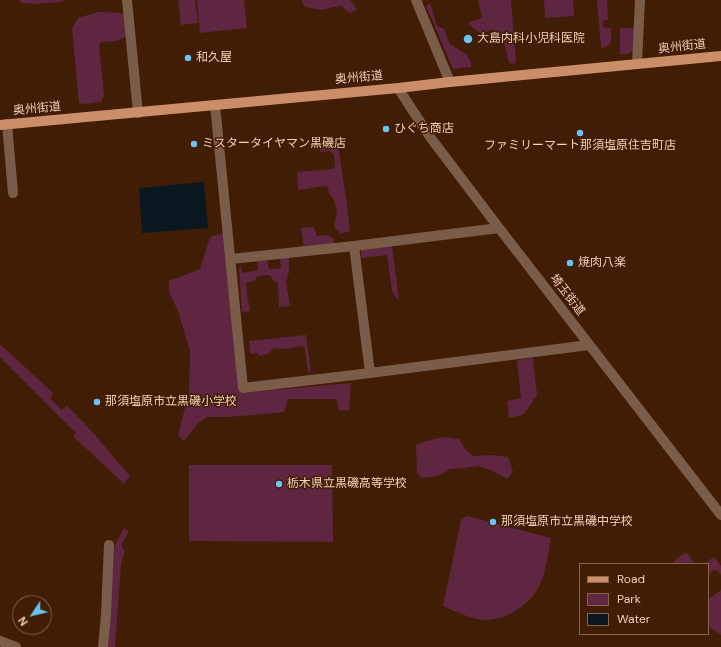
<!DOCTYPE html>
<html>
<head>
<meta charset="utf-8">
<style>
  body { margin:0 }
  #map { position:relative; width:721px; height:647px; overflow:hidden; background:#401d04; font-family:"DM Sans",sans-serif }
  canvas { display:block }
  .legend { position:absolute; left:579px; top:563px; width:130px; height:72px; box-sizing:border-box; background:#401d04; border:1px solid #88644c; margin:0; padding:5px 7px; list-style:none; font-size:12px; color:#f5ceb7 }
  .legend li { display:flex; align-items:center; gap:8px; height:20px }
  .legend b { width:20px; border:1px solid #88644c }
  .north { position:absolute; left:12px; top:595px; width:40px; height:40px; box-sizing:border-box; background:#401d04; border:1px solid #88644c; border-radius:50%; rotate:235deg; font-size:11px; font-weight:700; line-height:16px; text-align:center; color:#f5ceb7 }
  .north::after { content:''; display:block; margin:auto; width:14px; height:18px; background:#6ac3f1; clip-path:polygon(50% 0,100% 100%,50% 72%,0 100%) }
</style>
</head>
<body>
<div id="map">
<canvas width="721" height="647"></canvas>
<ul class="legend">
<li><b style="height:5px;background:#cb8e68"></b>Road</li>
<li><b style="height:11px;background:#5f2641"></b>Park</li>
<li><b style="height:11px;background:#0a171e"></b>Water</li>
</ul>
<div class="north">N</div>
</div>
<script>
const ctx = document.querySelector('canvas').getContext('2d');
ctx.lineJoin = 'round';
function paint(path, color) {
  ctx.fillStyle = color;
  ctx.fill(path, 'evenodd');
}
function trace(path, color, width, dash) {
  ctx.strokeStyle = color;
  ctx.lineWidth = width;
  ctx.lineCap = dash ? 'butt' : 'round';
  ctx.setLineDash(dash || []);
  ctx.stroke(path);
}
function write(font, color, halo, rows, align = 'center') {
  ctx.font = font + ' "DM Sans","Noto Sans JP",sans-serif';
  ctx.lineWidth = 3;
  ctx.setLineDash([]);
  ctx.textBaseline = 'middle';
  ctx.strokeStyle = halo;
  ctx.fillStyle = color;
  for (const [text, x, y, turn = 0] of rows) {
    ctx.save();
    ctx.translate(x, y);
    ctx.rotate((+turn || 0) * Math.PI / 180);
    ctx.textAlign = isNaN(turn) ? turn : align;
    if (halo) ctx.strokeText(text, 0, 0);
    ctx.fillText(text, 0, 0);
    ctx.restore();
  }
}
const green = new Path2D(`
  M20,0H65L61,2L33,4L21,3Z
  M178,0H195L198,23L181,25Z
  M197,0H244L247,28L200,33Z
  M301,0H350L357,10L349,13L342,6L334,7L321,10L305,7Z
  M478,0H511L516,62L513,64L509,63L505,46L500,35L493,29C490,30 485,33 482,33C477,32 470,26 468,22L482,18Z
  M544,0H573L574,16L545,18Z
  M597,0H607L608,20H603V27L611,28V41L609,45L603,48L601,47Z
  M430,3L437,26L444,29L450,44L466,54L471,61V67L453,69L426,6Z
  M98,12L123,13L126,37L116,41L102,42L99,44L104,96L101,102L85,104L79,103L72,29L78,18Z
  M620,28H635L633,50L628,54H620Z
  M337,140L346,197L350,231L340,234L334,226L337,213L334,200L330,195L327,186L298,190L297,172L332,169L335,166L334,154L329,151L320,152V141Z
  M314,227L317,236C324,235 329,234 334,239V246L304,249L301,228Z
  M223,233L239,385L241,393L351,383L349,410H339L336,399H288L284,412L266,414L227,417H207L198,423L184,441L178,435L186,404L189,393L190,351L178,311L169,292V281L200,269L210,237Z
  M392,246L399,299L396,298L392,291L387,255L361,258V249Z
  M289,257V272L286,281L290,306L279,307L278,283L275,281L272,280L271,277L269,275L257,276L255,281L246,283L248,302L249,303L250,311L242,312L239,267L241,266L242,273L258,270L257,261L267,260L269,269L281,268L280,258Z
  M306,335L311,372H308L305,349L302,346L283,349L274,348L268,354L259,356L257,353L251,354L250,352L249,341Z
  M0,344L53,393L50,398L62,410L67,406L87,426L130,476L124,484L73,436L76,433L0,357Z
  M533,358L537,395L524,414L518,416L509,418L507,401L521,398L517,360Z
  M444,437L459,439L466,450L473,456L492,455L508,457L513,472L507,479L493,471L479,466L465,468L450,469L438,476L422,478L417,473L416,445L426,441Z
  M189,465H332L333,542L189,541Z
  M467,516L551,538C545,569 545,595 513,612C505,617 494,620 484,620C470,619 455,611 443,606L461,520Z
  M124,528L129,531L121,546L125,551L121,564L115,647H106L113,549Z
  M686,552L695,564H674L673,563L676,559Z
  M714,557L721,566V575L718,571L714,570L708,575V564H704Z
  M721,590V635L708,626V599Z`);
const water = new Path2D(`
  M204,182L208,228L142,233L139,188Z`);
const minor = new Path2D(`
  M127,0L138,113
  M416,0L450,82
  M637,64L640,0
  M398,88L430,137L499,228L721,515
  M215,105L243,388L354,375L589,345
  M7,124L13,193
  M354,246L370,373
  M231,259L354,246L499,228
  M0,641L16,647
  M103,647L106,614L109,545`);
const major = new Path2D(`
  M0,125L398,88L450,82L721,56`);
const markers = [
  [468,39,5,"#6ac3f1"],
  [188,58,4,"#6ac3f1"],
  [386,129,4,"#6ac3f1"],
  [580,133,4,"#6ac3f1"],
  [194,144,4,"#6ac3f1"],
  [570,263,4,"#6ac3f1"],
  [97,402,4,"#6ac3f1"],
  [279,484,4,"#6ac3f1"],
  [493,522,4,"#6ac3f1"]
];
const poiNames = [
  ["大島内科小児科医院",477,39],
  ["和久屋",196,58],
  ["ひぐち商店",394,129],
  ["ミスタータイヤマン黒磯店",202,144],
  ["ファミリーマート那須塩原住吉町店",580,146,"center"],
  ["焼肉八楽",578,263],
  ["那須塩原市立黒磯小学校",105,402],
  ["栃木県立黒磯高等学校",287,484],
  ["那須塩原市立黒磯中学校",501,522]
];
const streetNames = [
  ["奥州街道",682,47,-6],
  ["奥州街道",359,78,-5],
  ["奥州街道",37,109,-5],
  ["埼玉街道",567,295,52]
];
paint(green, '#5f2641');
paint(water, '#0a171e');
trace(minor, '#7a5c49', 10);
trace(major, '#cb8e68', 10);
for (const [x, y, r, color] of markers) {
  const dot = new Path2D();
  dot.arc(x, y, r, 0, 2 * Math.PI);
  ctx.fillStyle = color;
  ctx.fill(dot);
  trace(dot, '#401d04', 1.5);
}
write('12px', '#f5ceb7', '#401d04', poiNames, 'left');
write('12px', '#f5ceb7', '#401d04', streetNames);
</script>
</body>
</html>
